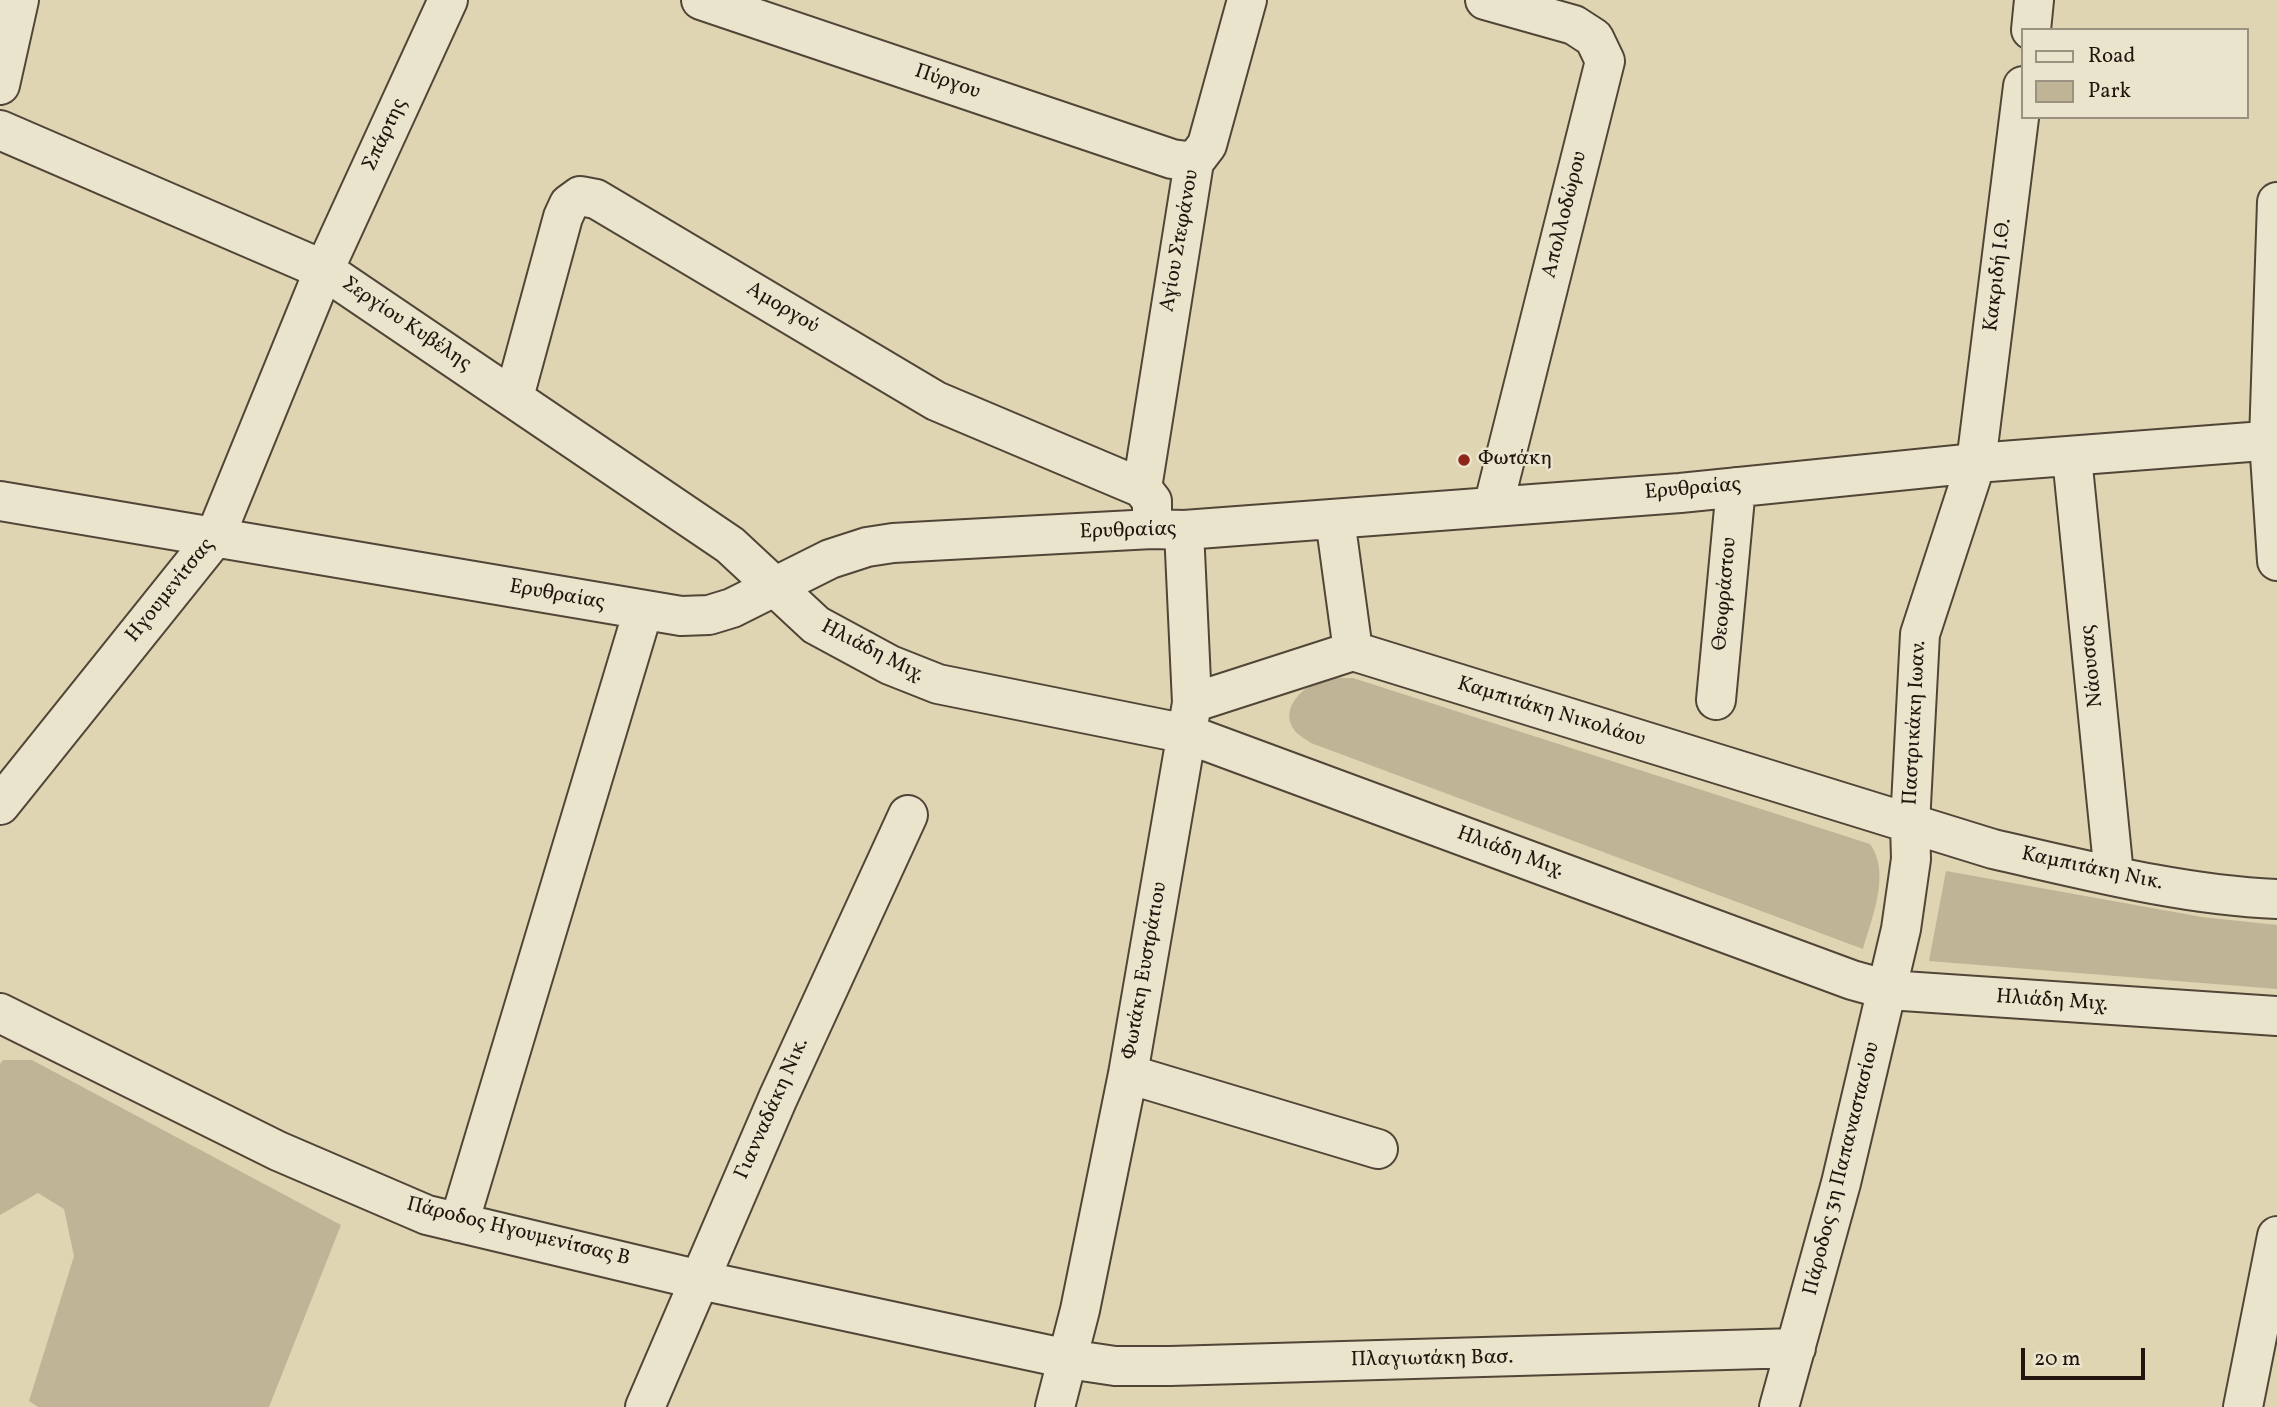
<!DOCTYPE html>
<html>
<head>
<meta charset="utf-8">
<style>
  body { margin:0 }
  #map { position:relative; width:2277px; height:1407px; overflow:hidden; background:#dfd5b2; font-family:Vollkorn,serif }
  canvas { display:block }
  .legend { position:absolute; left:2021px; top:28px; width:228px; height:91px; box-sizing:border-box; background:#eae4cd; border:2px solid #9a9181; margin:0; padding:9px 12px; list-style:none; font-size:21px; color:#22150e }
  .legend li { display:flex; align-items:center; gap:14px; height:35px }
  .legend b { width:35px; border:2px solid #9a9181 }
  .scale { position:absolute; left:2021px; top:1348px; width:124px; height:32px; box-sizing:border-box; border:4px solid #22150e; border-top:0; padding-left:9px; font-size:21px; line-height:24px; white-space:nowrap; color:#22150e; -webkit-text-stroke:5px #eae4cd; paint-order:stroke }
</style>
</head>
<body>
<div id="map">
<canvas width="2277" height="1407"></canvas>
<ul class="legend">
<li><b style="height:9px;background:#eae4cd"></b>Road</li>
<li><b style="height:19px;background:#bfb496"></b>Park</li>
</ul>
<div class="scale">20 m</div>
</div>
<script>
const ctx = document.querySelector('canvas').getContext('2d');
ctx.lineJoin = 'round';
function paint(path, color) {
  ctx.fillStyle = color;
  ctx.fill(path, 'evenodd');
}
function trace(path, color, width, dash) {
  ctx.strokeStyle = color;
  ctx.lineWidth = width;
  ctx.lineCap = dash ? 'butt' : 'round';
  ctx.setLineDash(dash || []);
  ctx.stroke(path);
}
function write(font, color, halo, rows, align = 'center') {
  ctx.font = font + ' Vollkorn,serif';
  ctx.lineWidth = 5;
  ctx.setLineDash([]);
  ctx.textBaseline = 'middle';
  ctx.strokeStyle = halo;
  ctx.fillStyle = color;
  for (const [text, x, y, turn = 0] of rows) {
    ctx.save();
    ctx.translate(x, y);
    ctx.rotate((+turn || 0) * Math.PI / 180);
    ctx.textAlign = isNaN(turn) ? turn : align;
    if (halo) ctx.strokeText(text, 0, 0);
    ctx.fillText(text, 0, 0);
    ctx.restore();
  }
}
const green = new Path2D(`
  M1353,678L1870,844C1891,873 1872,917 1863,949L1311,743C1307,740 1301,737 1297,733C1276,711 1303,685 1325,679C1333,677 1344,678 1353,678Z
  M1946,871L2202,917L2277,925V989L1929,961Z
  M3,1060H32L341,1225L269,1407H38L29,1401L74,1256L64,1209L38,1193L0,1215V1064Z`);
const minor = new Path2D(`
  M701,0L1172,159L1194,162
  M1485,0L1574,25L1594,38L1605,61L1493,507
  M0,85L19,0
  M0,130L324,270L730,545L816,625L890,665L938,684L1187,734L1852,980L1888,990L2277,1016
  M2277,202L2269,440L2277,561
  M514,397L563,217L569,204L580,196L596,199L936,401L1142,488L1152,501V529
  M2072,457L2114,875
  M1142,488L1194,162L1207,145L1247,0
  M0,501L681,616L709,615L732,608L830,559L867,547L893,543L1152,529L1184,530L1680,493L1976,463L2277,440
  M1335,519L1353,651
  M1716,700L1736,487
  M1192,703L1353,651L1993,849C2086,870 2181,895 2277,899
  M0,805L215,537L324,270L448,0
  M0,1013L278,1151L427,1215L700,1280L1068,1359L1115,1366H1170L1796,1348
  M1128,1074L1378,1149
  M459,1223L643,611
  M645,1407L778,1098L908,815
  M1055,1407L1080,1310L1128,1074L1192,703L1184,530
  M1779,1407L1841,1183L1901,929L1911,859L1910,824L1920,634L1976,463
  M2243,1407L2277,1236`);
const tertiary = new Path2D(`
  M2031,30L2034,0
  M1976,463L2023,86`);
const markers = [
  [1464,460,7,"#8f2418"]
];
const streetNames = [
  ["Πύργου",947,83,19],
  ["Σπάρτης",386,135,-65],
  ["Απολλοδώρου",1566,215,-76],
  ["Αγίου Στεφάνου",1181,241,-80],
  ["Κακριδή Ι.Θ.",1999,275,-83],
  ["Αμοργού",782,309,31],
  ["Σεργίου Κυβέλης",406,325,34],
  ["Ερυθραίας",1693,490,-5],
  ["Ερυθραίας",1128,532,-2],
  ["Ηγουμενίτσας",171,591,-51],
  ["Θεοφράστου",1726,594,-85],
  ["Ερυθραίας",557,596,10],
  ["Ηλιάδη Μιχ.",872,652,27],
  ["Νάουσας",2093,666,-96],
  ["Καμπιτάκη Νικολάου",1551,713,17],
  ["Παστρικάκη Ιωαν.",1916,723,-87],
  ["Ηλιάδη Μιχ.",1510,853,20],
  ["Καμπιτάκη Νικ.",2092,870,12],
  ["Φωτάκη Ευστράτιου",1146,971,-80],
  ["Ηλιάδη Μιχ.",2052,1002,4],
  ["Γιανναδάκη Νικ.",773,1109,-66],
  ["Πάροδος 3η Παπαναστασίου",1843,1169,-76],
  ["Πάροδος Ηγουμενίτσας Β",518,1233,14],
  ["Πλαγιωτάκη Βασ.",1432,1360,-1]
];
const poiNames = [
  ["Φωτάκη",1478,460]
];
paint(green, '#bfb496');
trace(minor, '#514537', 42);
trace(tertiary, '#514537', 42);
trace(minor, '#eae4cd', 38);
trace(tertiary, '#eae4cd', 38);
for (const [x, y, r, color] of markers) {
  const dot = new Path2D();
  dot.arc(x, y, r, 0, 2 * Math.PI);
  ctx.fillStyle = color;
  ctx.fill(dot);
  trace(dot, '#eae4cd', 2.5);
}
write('21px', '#22150e', '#eae4cd', streetNames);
write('21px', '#22150e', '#eae4cd', poiNames, 'left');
</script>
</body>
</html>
